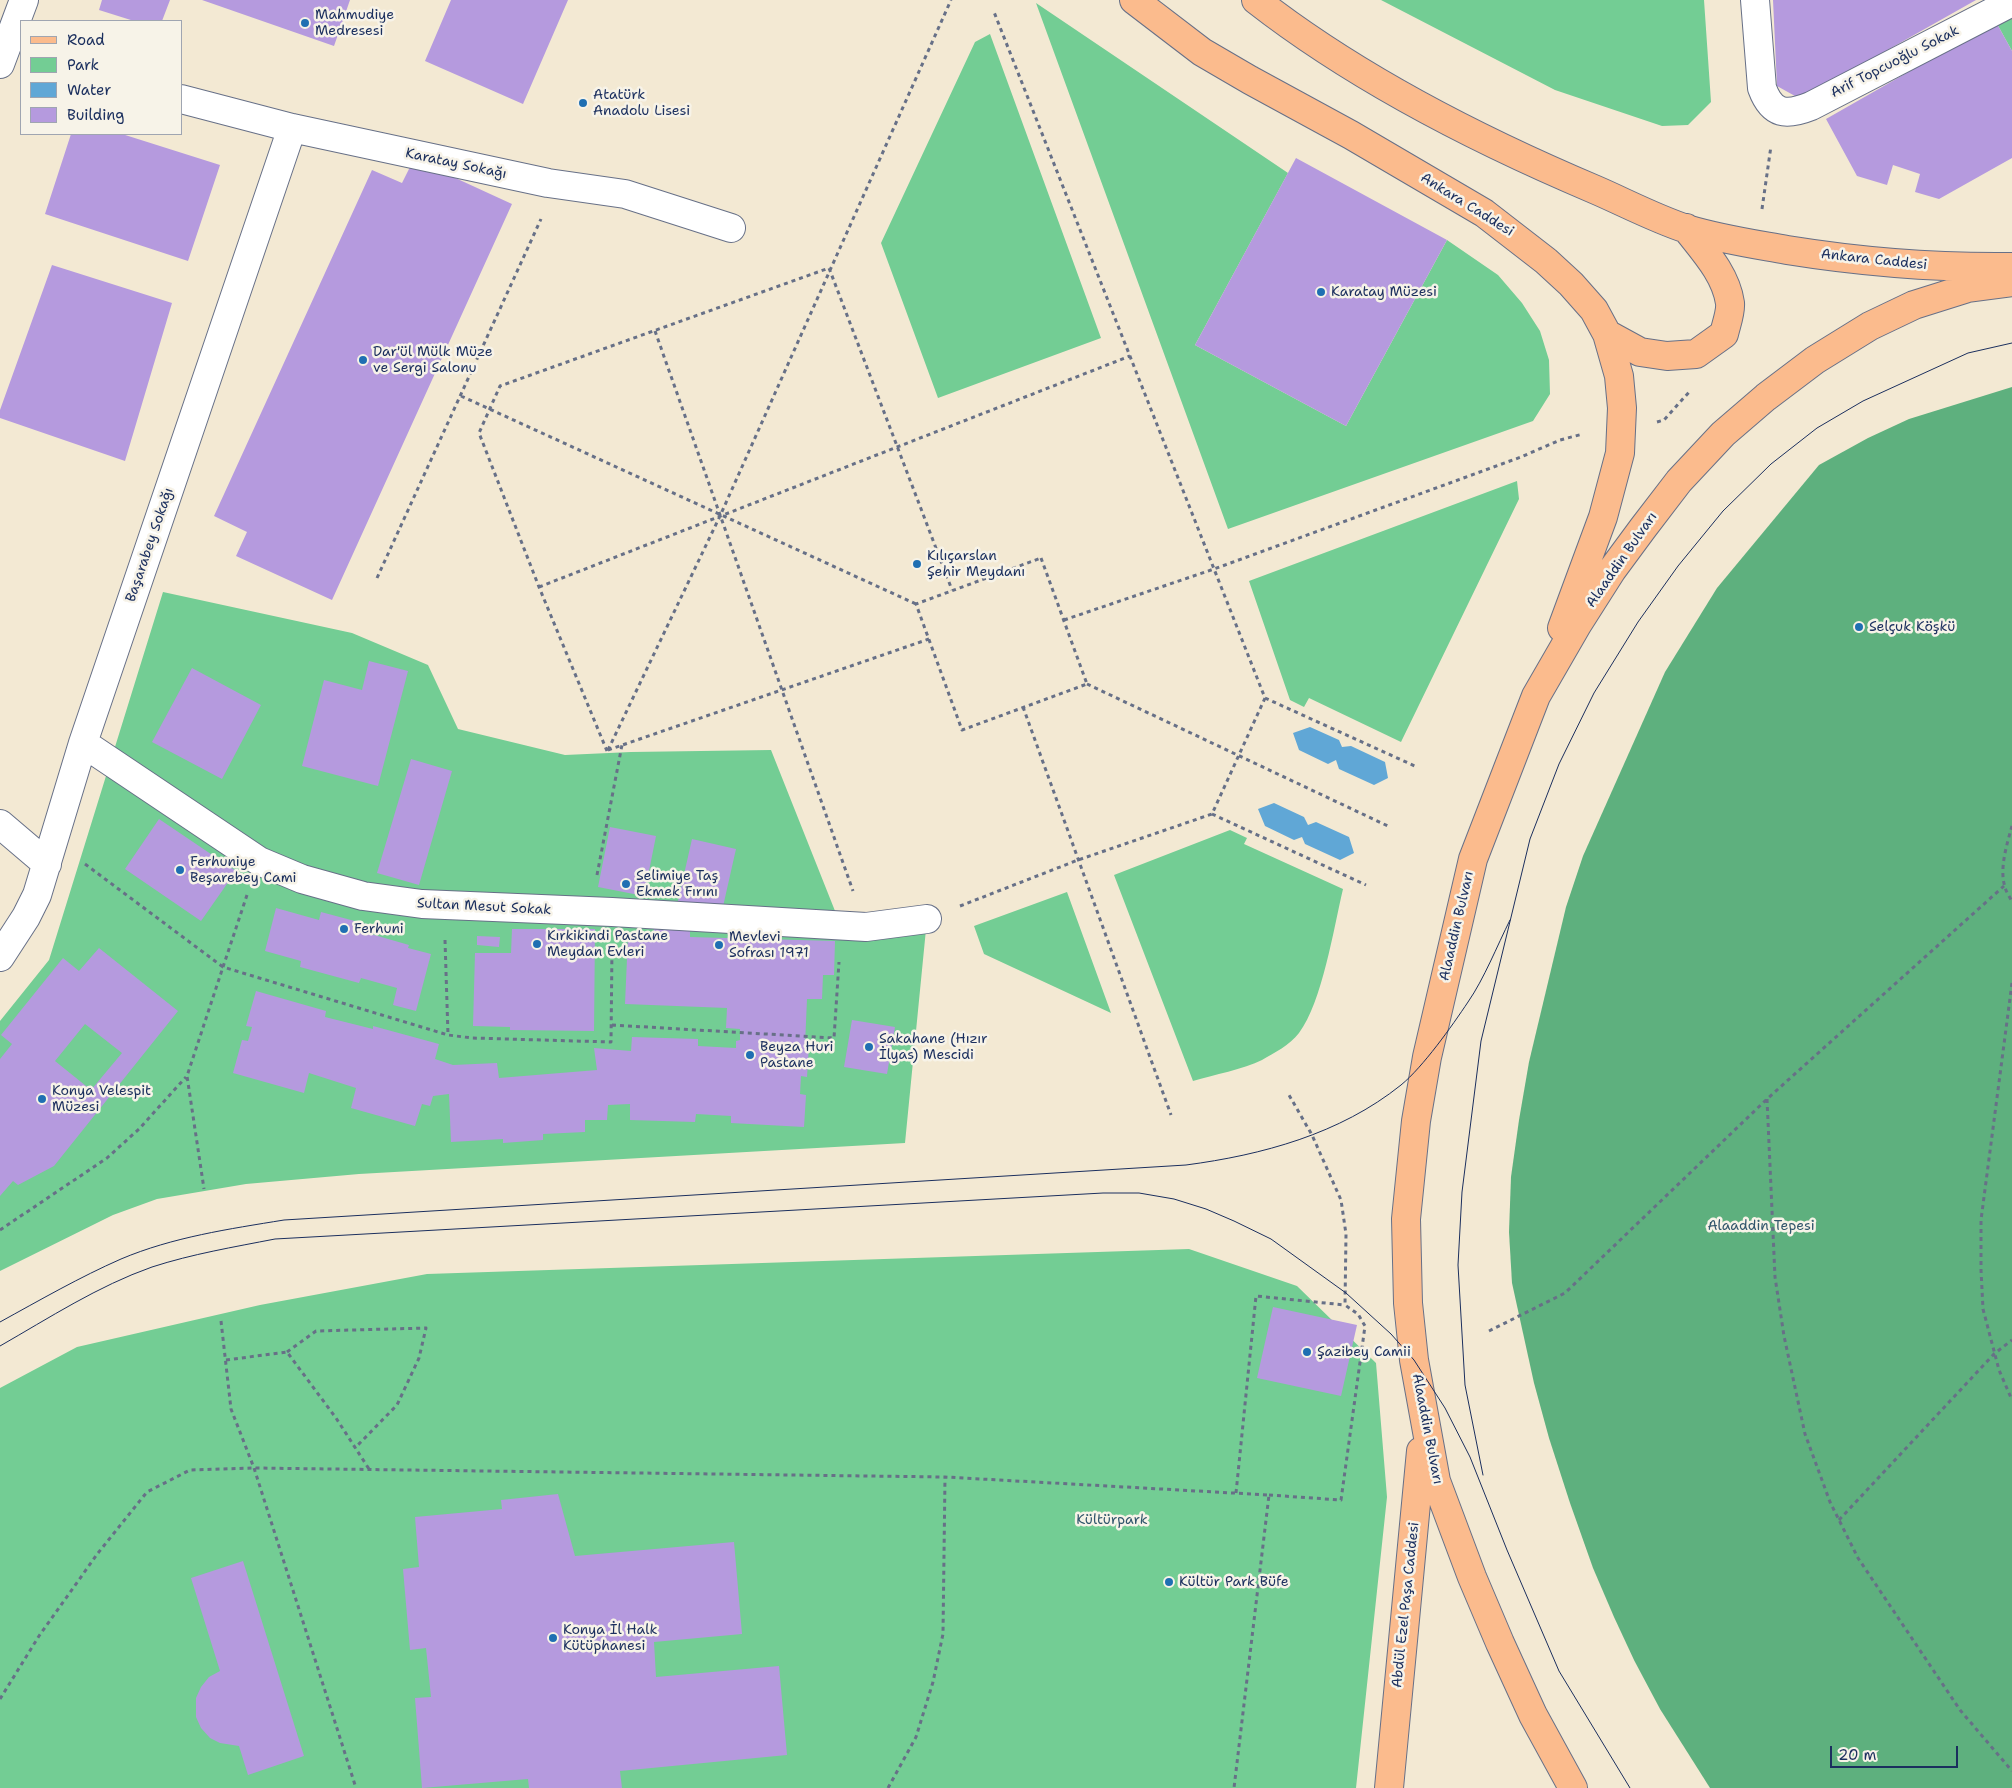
<!DOCTYPE html>
<html>
<head>
<meta charset="utf-8">
<style>
  body { margin:0 }
  #map { position:relative; width:2012px; height:1788px; overflow:hidden; background:#f3e9d3; font-family:"Shantell Sans",sans-serif }
  canvas { display:block }
  .legend { position:absolute; left:20px; top:20px; width:162px; height:115px; box-sizing:border-box; background:#f7f3e8; border:1px solid #9fa5b1; margin:0; padding:6px 9px; list-style:none; font-size:15px; color:#1b2f5e }
  .legend li { display:flex; align-items:center; gap:10px; height:25px }
  .legend b { width:25px; border:1px solid #9fa5b1 }
  .scale { position:absolute; left:1830px; top:1746px; width:128px; height:22px; box-sizing:border-box; border:2px solid #1b2f5e; border-top:0; padding-left:6px; font-size:15px; line-height:18px; white-space:nowrap; color:#1b2f5e; -webkit-text-stroke:4px #f7f3e8; paint-order:stroke }
</style>
</head>
<body>
<div id="map">
<canvas width="2012" height="1788"></canvas>
<ul class="legend">
<li><b style="height:6px;background:#fbbb8d"></b>Road</li>
<li><b style="height:14px;background:#73cd94"></b>Park</li>
<li><b style="height:14px;background:#60a7d6"></b>Water</li>
<li><b style="height:14px;background:#b59ade"></b>Building</li>
</ul>
<div class="scale">20 m</div>
</div>
<script>
const ctx = document.querySelector('canvas').getContext('2d');
ctx.lineJoin = 'round';
function paint(path, color) {
  ctx.fillStyle = color;
  ctx.fill(path, 'evenodd');
}
function trace(path, color, width, dash) {
  ctx.strokeStyle = color;
  ctx.lineWidth = width;
  ctx.lineCap = dash ? 'butt' : 'round';
  ctx.setLineDash(dash || []);
  ctx.stroke(path);
}
function write(font, color, halo, rows, align = 'center') {
  ctx.font = font + ' "Shantell Sans",sans-serif';
  ctx.lineWidth = 5;
  ctx.setLineDash([]);
  ctx.textBaseline = 'middle';
  ctx.strokeStyle = halo;
  ctx.fillStyle = color;
  for (const [text, x, y, turn = 0] of rows) {
    ctx.save();
    ctx.translate(x, y);
    ctx.rotate((+turn || 0) * Math.PI / 180);
    ctx.textAlign = isNaN(turn) ? turn : align;
    if (halo) ctx.strokeText(text, 0, 0);
    ctx.fillText(text, 0, 0);
    ctx.restore();
  }
}
const green = new Path2D(`
  M1381,0H1704L1711,102L1688,125L1662,126L1555,90Z
  M1036,3L1288,173L1195,345L1346,426L1447,240L1498,275L1522,303L1540,331L1549,360L1550,394L1533,421L1228,529Z
  M2012,14V51L1996,22Z
  M990,34L1101,338L938,398L881,243L975,42Z
  M1517,481L1519,499L1401,742L1309,698L1304,707L1290,700L1249,581Z
  M163,592L352,633L428,665L458,729L565,755L631,752L771,750L841,926L927,919L905,1143L359,1174L246,1184L157,1199L113,1215L0,1271V1021L49,960Z
  M1230,830L1247,838L1244,844L1343,889C1334,927 1322,1003 1299,1033C1290,1045 1274,1053 1262,1060C1244,1069 1213,1075 1193,1081L1114,875Z
  M1067,892L1111,1013L984,954L974,926Z
  M1189,1249L1297,1286L1376,1363L1387,1497L1356,1788H0V1388L77,1347L260,1305L427,1274Z`);
const forest = new Path2D(`
  M2012,387V1788H1710L1660,1709L1634,1660L1614,1617L1593,1568L1570,1503L1549,1438L1534,1383L1512,1283L1509,1232L1511,1177L1519,1120L1529,1062L1566,907L1583,856L1665,672L1717,588L1819,465L1868,438L1909,419Z`);
const water = new Path2D(`
  M1310,727L1339,740L1342,747L1351,746L1385,762L1388,778L1374,785L1339,769L1336,760L1328,764L1299,750L1293,733Z
  M1274,803L1304,817L1308,825L1316,822L1349,837L1354,853L1340,860L1305,844L1302,837L1294,840L1265,826L1258,809Z`);
const building = new Path2D(`
  M102,0H170L162,21H134L99,10Z
  M202,0H350L334,46Z
  M451,0H568L523,104L425,61Z
  M1773,0H1976L1868,61L1804,101L1777,86Z
  M1996,22L2012,51V158L1939,199L1915,192L1920,174L1893,165L1887,185L1857,176L1826,119Z
  M71,134H122L220,165L188,261L45,214Z
  M1296,158L1447,240L1346,426L1195,345Z
  M414,159L512,204L332,600L236,556L247,532L214,516L372,170L402,183Z
  M52,265L172,303L125,461L0,418V410Z
  M369,661L408,671L378,786L302,766L324,680L362,690Z
  M192,668L261,705L222,779L152,742Z
  M411,759L452,771L419,885L377,873Z
  M159,819L236,871L201,921L125,869Z
  M610,827L656,836L644,896L598,887Z
  M692,839L736,849L722,911L678,901Z
  M276,908L319,920L321,912L366,924L364,932L409,945L408,948L431,954L416,1011L393,1005L397,988L361,978L359,983L300,967L301,961L265,951Z
  M512,929H595L594,1031L510,1030V1027L473,1026L475,953H511Z
  M654,929L690,931V937L835,941L834,975H823L822,999H807L805,1045H809L807,1077L801,1076L800,1094L806,1095L804,1127L731,1123V1116L696,1114L695,1122L630,1120V1104L608,1105L607,1120H585V1132L543,1134V1140L503,1143V1139L451,1142L449,1094L433,1096L430,1106L422,1104L415,1126L351,1108L356,1088L309,1073L304,1093L233,1073L242,1040L248,1041L252,1027L246,1026L256,991L326,1011L325,1017L373,1029V1026L439,1044L435,1059L453,1065L497,1063L499,1078L597,1070L594,1048L631,1051L632,1037L698,1039V1046L736,1048V1041L740,1040V1029L726,1028L727,1008L625,1004L628,936L653,937Z
  M477,936L500,937L499,947L477,945Z
  M99,948L178,1011L54,1166L18,1185L13,1181L0,1196V1059L12,1044L1,1035L63,958L79,971ZM85,1024L122,1053L91,1090L55,1061Z
  M852,1020L895,1027L887,1074L844,1067Z
  M1273,1307L1357,1325L1341,1396L1257,1378Z
  M558,1494L575,1556L734,1542L742,1634L654,1642L656,1677L779,1666L787,1755L620,1771L622,1788H529L528,1779L422,1788L415,1698L431,1697L426,1648L410,1650L403,1569L419,1567L415,1517L502,1509L501,1500Z
  M243,1561L304,1756L248,1775L239,1746L220,1743L210,1738L201,1728L196,1717V1698L201,1687L209,1677L220,1671L191,1578Z`);
const path = new Path2D(`
  M1762,209L1771,146
  M655,331L853,891
  M461,396L916,604
  M1657,422L1664,420L1690,391
  M1041,558L1087,684L962,730L916,604Z
  M377,578L541,219
  M539,587L1130,356
  M1064,620L1214,569L1521,457L1560,440L1583,434
  M1087,684L1390,827
  M1265,698L1417,767
  M1023,707L1171,1115
  M608,750L720,516L951,0
  M608,750L929,639
  M607,751L539,587L479,433L500,386L829,268L952,590
  M1212,814L1366,885
  M2012,826C2007,844 1999,869 2005,887C2006,892 2010,897 2012,902
  M85,864L223,967L187,1076L204,1189
  M597,875L622,745
  M247,895L223,967L448,1035L472,1038L611,1042L612,948
  M960,906L1078,860L1212,814L1265,698L994,12
  M445,940L448,1035
  M2012,983L1981,1220V1270L1983,1309L1999,1370L2012,1400
  M612,1025L834,1038L839,962
  M1767,1099L1775,1277L1784,1336L1805,1434L1830,1502L1858,1558L1960,1710L2012,1771
  M0,1230L107,1158L139,1129L186,1077
  M221,1321L231,1409L254,1468L356,1788
  M1489,1331L1565,1293L1767,1099L2004,886
  M287,1352L316,1331L426,1328L419,1358L397,1405L355,1448
  M226,1360L287,1352L336,1418L369,1469
  M1236,1493L1256,1296L1345,1305
  M1269,1495L1341,1500L1365,1326L1358,1314L1345,1305L1346,1234L1341,1200L1312,1135L1289,1095
  M1839,1520L1994,1354L2012,1340
  M0,1699L39,1636L98,1553L147,1492L190,1470L254,1468L945,1477L1269,1495L1234,1788
  M888,1788L916,1737L933,1682L943,1634L945,1477`);
const minor = new Path2D(`
  M1755,0L1762,88C1772,115 1786,116 1811,106L2012,2
  M0,64L24,0
  M181,99L292,128L548,183L625,194L731,228
  M83,743L259,861L302,879L363,896L422,904L612,912L866,927L927,919
  M0,824L47,864
  M0,957L26,917L37,895L83,743L292,128`);
const major = new Path2D(`
  M1134,0L1202,52L1250,80L1351,135L1484,213L1546,261L1571,284L1594,310L1607,334L1619,376L1622,408L1620,453L1603,517L1562,628
  M1256,0C1356,78 1480,141 1596,190C1626,203 1656,219 1687,229C1719,239 1754,244 1787,250C1862,262 1936,268 2012,267
  M1607,334L1640,352L1667,356L1696,354L1724,334C1726,325 1731,312 1730,303C1726,274 1703,250 1686,228
  M1389,1788L1421,1451
  M1573,1788L1533,1715L1500,1643L1472,1577L1436,1481L1414,1360L1408,1303L1406,1219L1416,1121L1427,1057L1473,859L1536,696L1577,625L1612,570L1643,528L1679,481L1723,434L1766,397L1815,360L1870,326L1914,305L1968,288L2012,282`);
const tram = new Path2D(`
  M0,1322C40,1300 80,1277 121,1259C173,1237 229,1229 284,1220L1186,1165C1262,1155 1340,1134 1401,1085C1423,1067 1452,1026 1468,1002C1484,979 1497,946 1510,920
  M0,1346C49,1318 98,1286 152,1267C192,1254 234,1247 275,1239L1103,1193H1139L1174,1199L1206,1209L1234,1221L1271,1239L1346,1293L1391,1334L1414,1360L1445,1408L1470,1457L1507,1550L1559,1671L1630,1788
  M1483,1475L1465,1385L1458,1265L1462,1192L1481,1041L1530,839L1559,764L1594,693L1638,622L1678,566L1723,511L1771,464L1817,428L1863,401L1968,353L2012,343`);
const markers = [
  [305,23,5,"#1f6fb2"],
  [583,103,5,"#1f6fb2"],
  [1321,292,5,"#1f6fb2"],
  [363,360,5,"#1f6fb2"],
  [917,564,5,"#1f6fb2"],
  [1859,627,5,"#1f6fb2"],
  [180,870,5,"#1f6fb2"],
  [626,884,5,"#1f6fb2"],
  [344,929,5,"#1f6fb2"],
  [537,944,5,"#1f6fb2"],
  [719,945,5,"#1f6fb2"],
  [869,1047,5,"#1f6fb2"],
  [750,1055,5,"#1f6fb2"],
  [42,1099,5,"#1f6fb2"],
  [1307,1352,5,"#1f6fb2"],
  [1169,1582,5,"#1f6fb2"],
  [553,1638,5,"#1f6fb2"]
];
const poiNames = [
  ["Mahmudiye",315,15],
  ["Medresesi",315,31],
  ["Atatürk",593,95],
  ["Anadolu Lisesi",593,111],
  ["Karatay Müzesi",1331,292],
  ["Dar'ül Mülk Müze",373,352],
  ["ve Sergi Salonu",373,368],
  ["Kılıçarslan",927,556],
  ["Şehir Meydanı",927,572],
  ["Selçuk Köşkü",1869,627],
  ["Ferhuniye",190,862],
  ["Beşarebey Cami",190,878],
  ["Selimiye Taş",636,876],
  ["Ekmek Fırını",636,892],
  ["Ferhuni",354,929],
  ["Kırkikindi Pastane",547,936],
  ["Meydan Evleri",547,952],
  ["Mevlevi",729,937],
  ["Sofrası 1971",729,953],
  ["Sakahane (Hızır",879,1039],
  ["İlyas) Mescidi",879,1055],
  ["Beyza Huri",760,1047],
  ["Pastane",760,1063],
  ["Konya Velespit",52,1091],
  ["Müzesi",52,1107],
  ["Şazibey Camii",1317,1352],
  ["Kültür Park Büfe",1179,1582],
  ["Konya İl Halk",563,1630],
  ["Kütüphanesi",563,1646]
];
const streetNames = [
  ["Arif Topcuoğlu Sokak",1895,62,-27],
  ["Karatay Sokağı",456,164,12],
  ["Ankara Caddesi",1467,205,32],
  ["Ankara Caddesi",1874,260,6],
  ["Başarabey Sokağı",150,545,-71],
  ["Alaaddin Bulvarı",1622,560,-55],
  ["Sultan Mesut Sokak",484,907,3],
  ["Alaaddin Bulvarı",1457,926,-77],
  ["Alaaddin Bulvarı",1427,1429,79],
  ["Abdül Ezel Paşa Caddesi",1406,1605,-84]
];
const parkNames = [
  ["Alaaddin Tepesi",1761,1226],
  ["Kültürpark",1112,1520]
];
paint(green, '#73cd94');
paint(forest, '#5eb07e');
paint(water, '#60a7d6');
paint(building, '#b59ade');
trace(minor, '#677087', 30);
trace(major, '#677087', 30);
trace(path, '#677087', 3, [4, 4]);
trace(minor, '#fff', 28);
trace(major, '#fbbb8d', 28);
trace(tram, '#1b2f5e', 1);
for (const [x, y, r, color] of markers) {
  const dot = new Path2D();
  dot.arc(x, y, r, 0, 2 * Math.PI);
  ctx.fillStyle = color;
  ctx.fill(dot);
  trace(dot, '#f7f3e8', 2);
}
write('14px', '#1b2f5e', '#f7f3e8', poiNames, 'left');
write('14px', '#1b2f5e', '#f7f3e8', streetNames);
write('14px', '#31566c', '#f7f3e8', parkNames);
</script>
</body>
</html>
